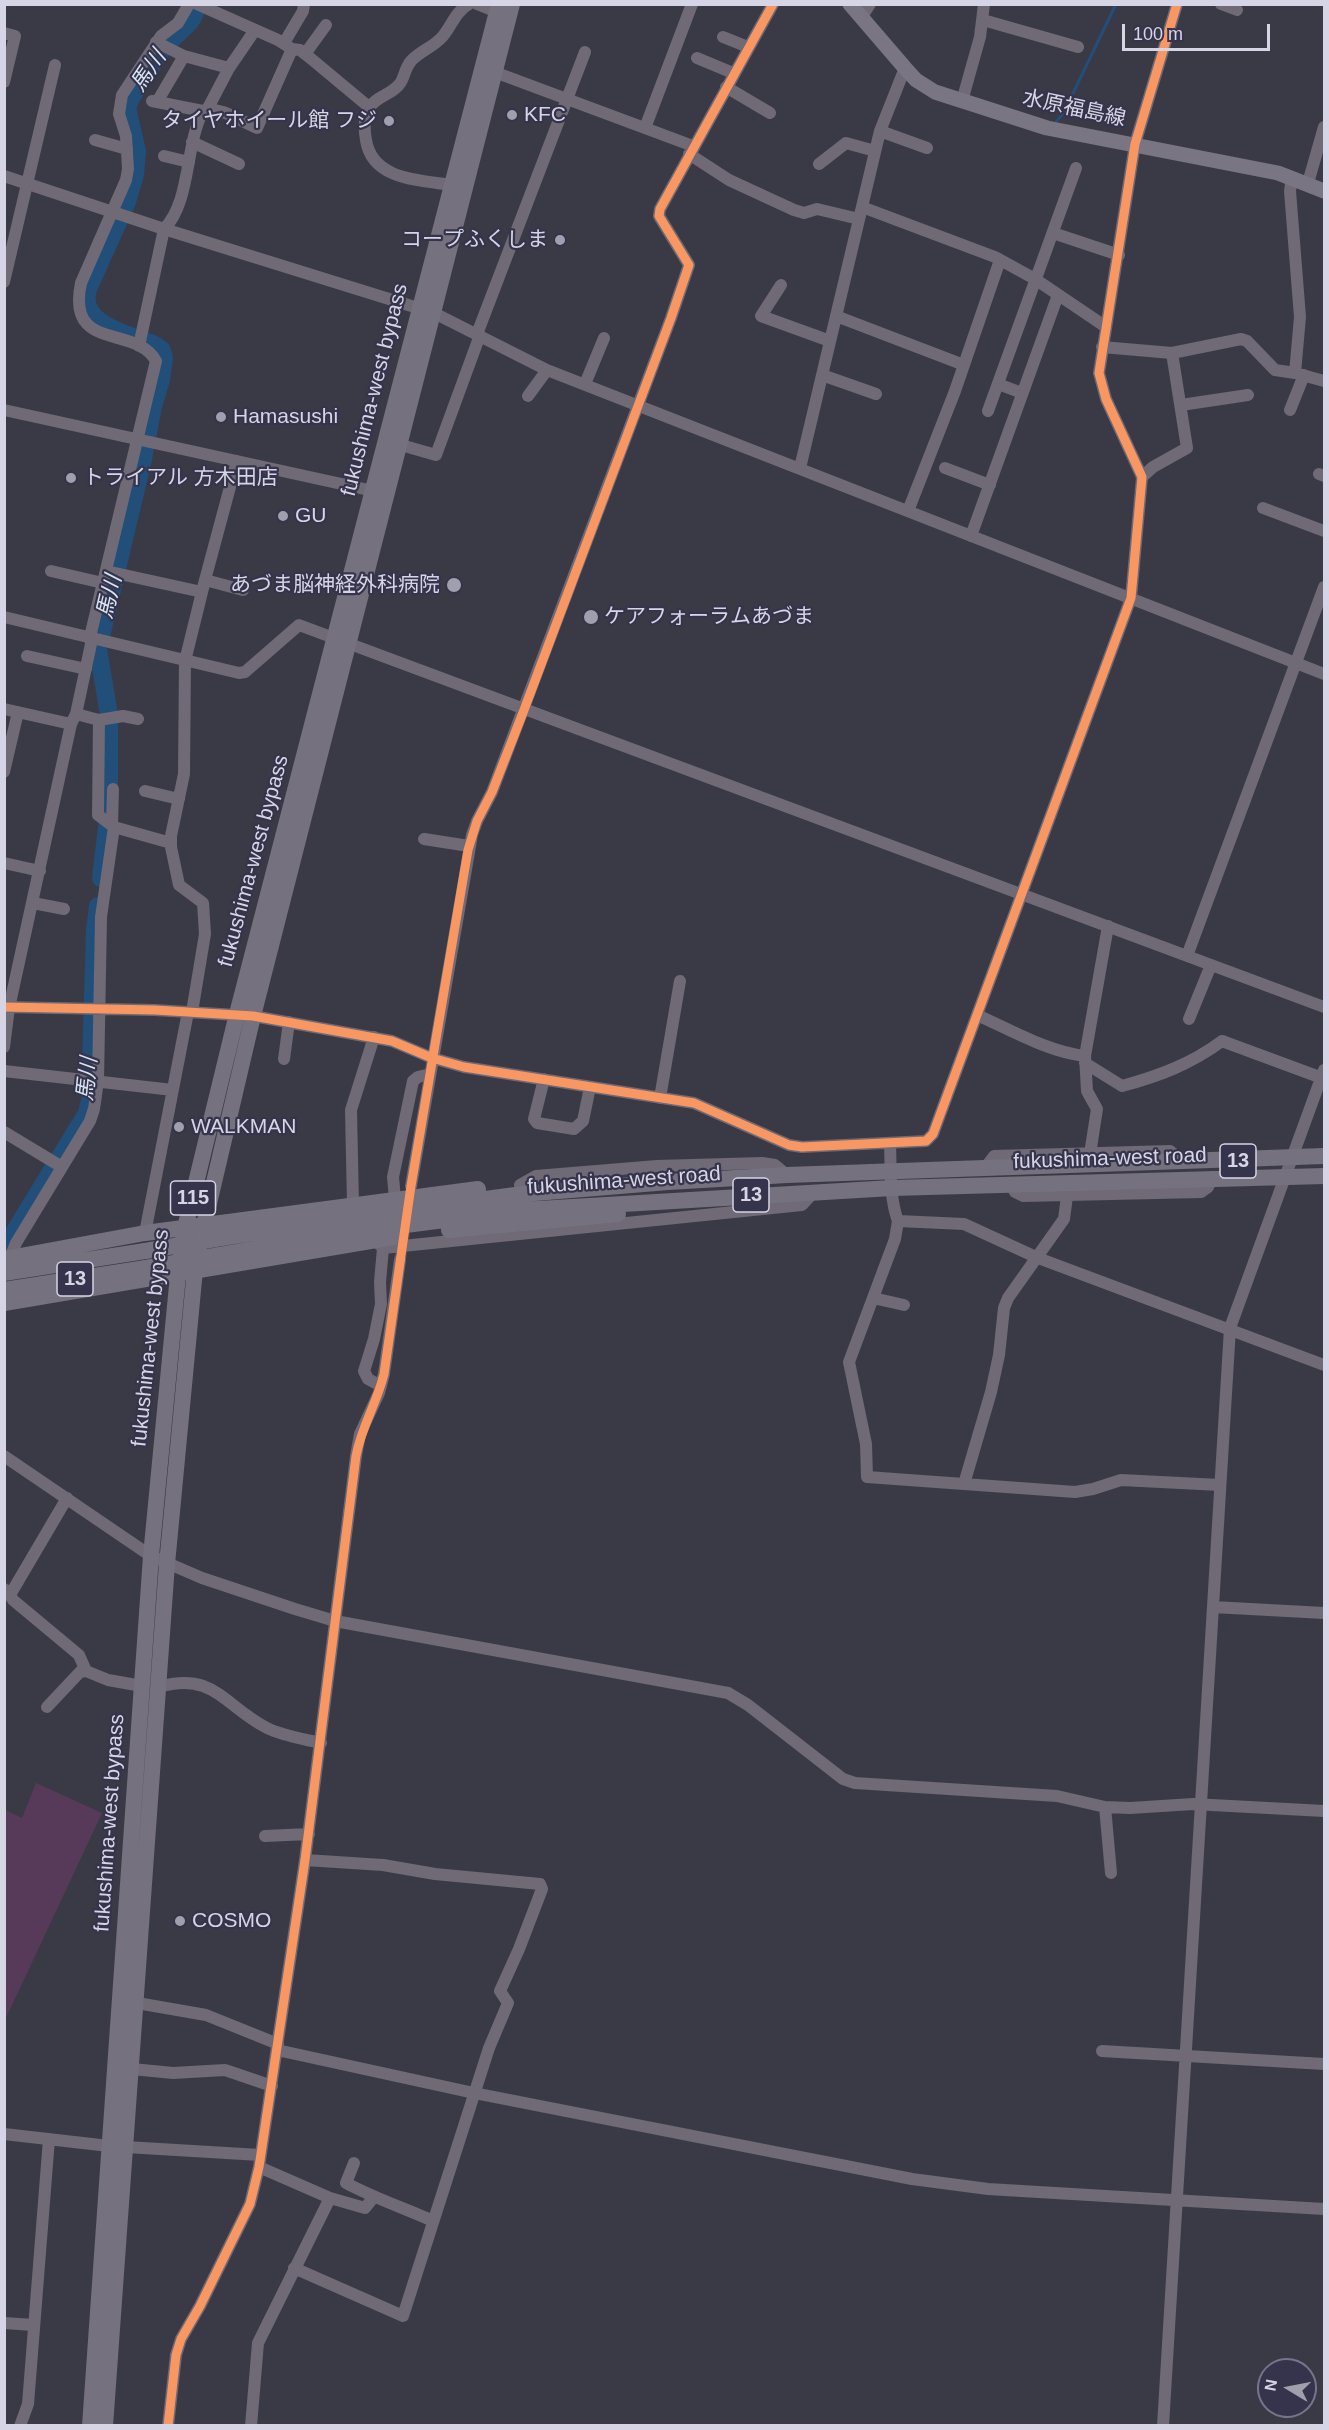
<!DOCTYPE html>
<html>
<head>
<meta charset="utf-8">
<style>
  body { margin:0 }
  #map { position:relative; width:1329px; height:2430px; overflow:hidden; background:#3a3a46; font-family:Arial,sans-serif }
  canvas { display:block }
  .frame { position:absolute; inset:0; border:6px solid #d6d5e5; pointer-events:none }
  .north { position:absolute; left:1257px; top:2358px; width:60px; height:60px; box-sizing:border-box; background:#36344c; border:2px solid #767489; border-radius:50%; rotate:280deg; font-size:16px; font-weight:700; line-height:24px; text-align:center; color:#d6d5e5 }
  .north::after { content:''; display:block; margin:auto; width:21px; height:27px; background:#9f9fad; clip-path:polygon(50% 0,100% 100%,50% 72%,0 100%) }
  .scale { position:absolute; left:1122px; top:24px; width:148px; height:27px; box-sizing:border-box; border:3px solid #d6d5e5; border-top:0; padding-left:8px; font-size:18px; line-height:21px; white-space:nowrap; color:#d6d5e5; -webkit-text-stroke:4px #36344c; paint-order:stroke }
</style>
</head>
<body>
<div id="map">
<canvas width="1329" height="2430"></canvas>
<div class="frame"></div>
<div class="north">N</div>
<div class="scale">100 m</div>
</div>
<script>
const ctx = document.querySelector('canvas').getContext('2d');
ctx.lineJoin = 'round';
function paint(path, color) {
  ctx.fillStyle = color;
  ctx.fill(path, 'evenodd');
}
function trace(path, color, width, dash) {
  ctx.strokeStyle = color;
  ctx.lineWidth = width;
  ctx.lineCap = dash ? 'butt' : 'round';
  ctx.setLineDash(dash || []);
  ctx.stroke(path);
}
function write(font, color, halo, rows, align = 'center') {
  ctx.font = font + ' Arial,"Noto Sans JP",sans-serif';
  ctx.lineWidth = 4.5;
  ctx.setLineDash([]);
  ctx.textBaseline = 'middle';
  ctx.strokeStyle = halo;
  ctx.fillStyle = color;
  for (const [text, x, y, turn = 0] of rows) {
    ctx.save();
    ctx.translate(x, y);
    ctx.rotate((+turn || 0) * Math.PI / 180);
    ctx.textAlign = isNaN(turn) ? turn : align;
    if (halo) ctx.strokeText(text, 0, 0);
    ctx.fillText(text, 0, 0);
    ctx.restore();
  }
}
const green = new Path2D(`
  M36,1783L102,1813L5,2020V1810L22,1818Z`);
const stream = new Path2D(`
  M1056,122L1064,112L1116,4`);
const river = new Path2D(`
  M101,878L109,810V715L98,649L143,459L153,406L161,380L164,358L162,350L155,345C135,337 91,327 87,303C86,299 87,293 88,289L127,202L135,175L137,151L127,108L131,98L163,48L190,22L200,4
  M4,1249L87,1113L90,1100L95,930L98,906`);
const minorTunnel = new Path2D(`
  M400,1260L406,1219`);
const minor = new Path2D(`
  M477,4L497,12
  M1221,4L1237,10
  M861,18L870,4
  M983,20L1078,47
  M4,33L15,36L4,82
  M723,37L748,47
  M156,42L184,56L229,68
  M284,43L303,11L304,4
  M292,49L300,50L309,57L369,107
  M305,54L326,25
  M697,58L733,73
  M489,70L693,146
  M726,87L770,113
  M152,101L203,111C219,105 242,122 257,128L292,49L278,40L197,4
  M962,101L980,37L984,4
  M157,102L184,56
  M207,110L229,68L255,30
  M645,128L692,4
  M880,131L927,148
  M95,140L127,149
  M192,142L239,164
  M689,154L729,180L794,210L804,213L817,209L859,219
  M164,156L189,162
  M819,164L846,143L875,151
  M4,176L164,229L434,313L547,370L1324,674
  M1292,177L1290,191L1300,317L1295,373L1324,381
  M1308,183L1324,127
  M452,185C419,180 372,180 366,140C364,130 364,116 369,108C376,96 394,94 401,82C405,75 405,68 411,61C420,51 434,47 443,36C452,25 456,11 469,4
  M862,207L995,257L1035,279L1106,327
  M1053,233L1119,255
  M4,282L55,65
  M781,285L761,316L830,341
  M836,316L964,365
  M477,334L585,52
  M139,346L164,229C191,202 185,145 203,111
  M1102,347L1172,353L1241,339L1247,341L1275,370L1295,373
  M822,375L876,394
  M585,384L604,338
  M998,384L1022,393
  M528,396L547,370
  M1181,405L1248,395
  M4,410L378,492
  M1290,410L1304,375
  M988,411L1076,168
  M401,445L436,455L480,335
  M800,468L880,131L905,68
  M945,468L990,485
  M1319,474L1324,476
  M1142,477L1153,467L1187,448L1172,353
  M1263,508L1324,531
  M908,511L955,391L1000,260
  M971,536L1058,295
  M51,571L103,583
  M106,571L202,592
  M205,580L237,461
  M4,617L239,673L245,672L299,625L1324,1007
  M27,656L86,669
  M4,709L71,724L9,1008L4,1047
  M76,714L99,720L123,716L138,719
  M99,720L98,815L114,827
  M71,724L76,714L91,644L90,637L156,361C136,324 66,353 81,283L126,180L128,169L126,136L119,114L122,95L161,36L178,23L189,4
  M4,772L18,712
  M145,791L179,799
  M112,825L113,789
  M424,839L469,846
  M4,863L40,871
  M33,903L64,909
  M1187,956L1324,587
  M4,1007L155,1010L253,1016L392,1041L432,1058L464,1067L694,1103L789,1145L802,1147L926,1141L933,1134L1131,598L1142,477L1106,399L1099,373L1135,144L1177,4
  M192,1012L205,934L203,903L179,885L171,847V836L184,774L185,661L205,580L243,590
  M977,1015C1011,1030 1048,1052 1085,1056
  M1189,1019L1211,965
  M284,1059L289,1022
  M1085,1063L1122,1086C1159,1076 1191,1064 1222,1041L1322,1078
  M4,1071L173,1090
  M544,1079L534,1119L537,1123L574,1129L583,1121L590,1087
  M660,1098L680,981
  M4,1132L62,1167
  M890,1143C891,1168 889,1197 898,1221L964,1224L1038,1258L1324,1365
  M1090,1154L1097,1109L1087,1091L1085,1056L1108,926
  M985,1168L994,1156L1170,1151L1184,1162
  M520,1185L536,1176L657,1166L762,1163L775,1165L787,1175
  M1011,1185L1015,1192L1023,1196L1201,1192L1208,1187L1212,1177
  M411,1186L472,835L477,821L492,792L671,318L689,265L659,216L660,209L773,4
  M395,1199L393,1177L413,1081L418,1077L430,1074
  M353,1205L351,1110L374,1037
  M898,1221L895,1239L849,1362L866,1444L867,1477L1075,1492L1093,1489L1121,1480L1220,1485
  M145,1233L188,1012
  M377,1242L383,1248L380,1282L381,1304L374,1339L364,1371L368,1379L381,1386
  M383,1248L802,1205L814,1192
  M10,1258L16,1243L90,1121L94,1109L98,1081L101,917L114,827L171,843
  M873,1298L904,1305
  M4,1456L151,1556L202,1578L295,1609L335,1621L728,1693L748,1705L843,1779L855,1783L1057,1796L1105,1807L1130,1808L1193,1804L1324,1811
  M964,1484L991,1392L999,1355L1004,1308L1008,1298L1064,1219L1067,1196
  M4,1589L10,1595L67,1498
  M10,1595L13,1600L79,1655L86,1671
  M1213,1607L1324,1613
  M159,1687C214,1671 224,1706 267,1728C283,1736 304,1739 321,1743
  M47,1707L80,1672L86,1671L108,1680L142,1686
  M1105,1807L1111,1873
  M265,1836L309,1834
  M137,2003L206,2015L278,2044
  M277,2050L474,2093L912,2179L988,2189L1324,2209
  M1102,2051L1324,2064
  M132,2069L173,2073L225,2070L272,2086
  M4,2134L109,2146
  M126,2147L260,2155
  M354,2163L346,2183C374,2198 404,2208 433,2221
  M259,2167L330,2198L365,2208L373,2198
  M294,2268L403,2316L489,2048L508,2003L500,1991L519,1949L542,1889L540,1884L435,1874L383,1865L305,1860
  M4,2323L33,2325
  M20,2426L28,2404L49,2139
  M168,2426L176,2355L181,2339L200,2306L250,2204L259,2167L305,1860L356,1456L360,1434L379,1393L384,1374L400,1260
  M251,2426L258,2343L330,2198
  M1163,2426L1230,1328L1324,1070`);
const major = new Path2D(`
  M850,4L905,68L916,80L935,92L1047,128L1278,173L1324,191`);
const highway = new Path2D(`
  M449,1230L618,1214
  M221,1238L357,1216L523,1194L668,1182L787,1175L1324,1156
  M220,1255L359,1231L522,1210L892,1188L1324,1176
  M4,1259L145,1233L478,1189
  M4,1273L145,1251
  M4,1290L146,1268
  M4,1303L394,1237
  M90,2426L151,1556L178,1275L185,1228L237,1014L499,4
  M105,2426L167,1564L196,1259L253,1016L512,4`);
const highwayBridge = new Path2D(`
  M145,1251L221,1238
  M146,1268L220,1255`);
const cycleway = new Path2D(`
  M4,1007L155,1010L253,1016L392,1041L432,1058L464,1067L694,1103L789,1145L802,1147L926,1141L933,1134L1131,598L1142,477L1106,399L1099,373L1135,144L1177,4
  M168,2426L176,2355L181,2339L200,2306L250,2204L259,2167L305,1860L356,1456C362,1425 377,1403 384,1374L411,1186L468,850L477,821L492,792L524,710L671,318L689,265L659,216L660,209L773,4`);
const markers = [
  [512,115,6,"#9f9fad"],
  [389,121,6,"#9f9fad"],
  [560,240,6,"#9f9fad"],
  [221,417,6,"#9f9fad"],
  [71,478,6,"#9f9fad"],
  [283,516,6,"#9f9fad"],
  [454,585,8,"#9f9fad"],
  [591,617,8,"#9f9fad"],
  [179,1127,6,"#9f9fad"],
  [180,1921,6,"#9f9fad"]
];
const shields = [
  [1238,1161,36],
  [751,1195,36],
  [193,1198,45],
  [75,1279,36]
];
const shieldNames = [
  ["13",1238,1161],
  ["13",751,1195],
  ["115",193,1198],
  ["13",75,1279]
];
const streetNames = [
  ["水原福島線",1074,109,12],
  ["fukushima-west bypass",375,390,-76],
  ["fukushima-west bypass",254,861,-75],
  ["fukushima-west road",1110,1159,-2],
  ["fukushima-west road",624,1181,-4],
  ["fukushima-west bypass",151,1338,-84],
  ["fukushima-west bypass",110,1823,-86]
];
const poiNames = [
  ["KFC",524,115],
  ["タイヤホイール館 フジ",377,121,"right"],
  ["コープふくしま",548,240,"right"],
  ["Hamasushi",233,417],
  ["トライアル 方木田店",83,478],
  ["GU",295,516],
  ["あづま脳神経外科病院",440,585,"right"],
  ["ケアフォーラムあづま",604,617],
  ["WALKMAN",191,1127],
  ["COSMO",192,1921]
];
const waterNames = [
  ["馬川",149,71,-56],
  ["馬川",110,597,-77],
  ["馬川",88,1079,-84]
];
paint(green, '#573a5a');
trace(stream, '#224e7a', 3);
trace(river, '#224e7a', 18);
trace(minorTunnel, '#51515e', 12, [12, 6]);
trace(minor, '#6f6a75', 12);
trace(major, '#797582', 15);
trace(highway, '#76717f', 16);
trace(highwayBridge, '#76717f', 16);
trace(cycleway, '#f99763', 9);
for (const [x, y, r, color] of markers) {
  const dot = new Path2D();
  dot.arc(x, y, r, 0, 2 * Math.PI);
  ctx.fillStyle = color;
  ctx.fill(dot);
  trace(dot, '#36344c', 2);
}
for (const [x, y, w] of shields) {
  const box = new Path2D();
  box.roundRect(x - w / 2, y - 17, w, 34, 4.5);
  ctx.fillStyle = '#36344c';
  ctx.fill(box);
  trace(box, '#d6d5e5', 1.5);
}
write('bold 20px', '#d6d5e5', null, shieldNames);
write('21px', '#d6d5e5', '#36344c', streetNames);
write('21px', '#d6d5e5', '#36344c', poiNames, 'left');
write('italic 22px', '#d7e4f3', '#36344c', waterNames);
</script>
</body>
</html>
